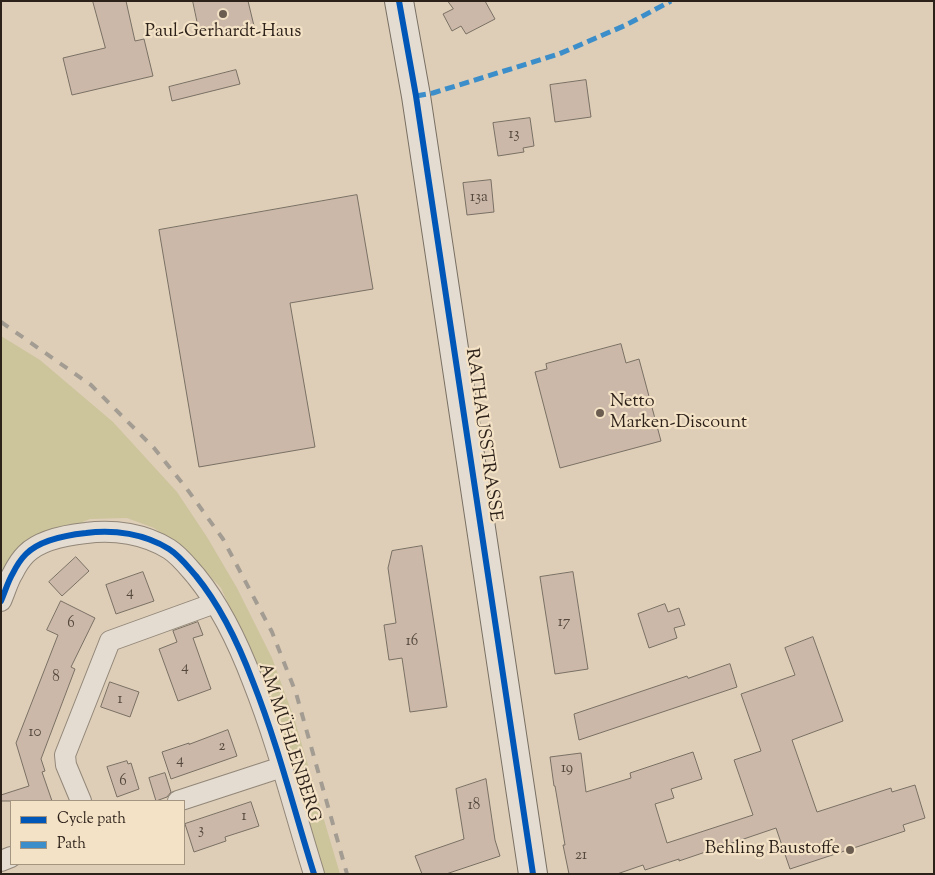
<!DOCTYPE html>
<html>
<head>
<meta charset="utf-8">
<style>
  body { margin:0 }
  #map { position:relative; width:935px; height:875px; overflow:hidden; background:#deceb7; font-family:"Sorts Mill Goudy",serif }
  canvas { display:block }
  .frame { position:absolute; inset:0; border:2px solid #2d221a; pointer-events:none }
  .legend { position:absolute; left:10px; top:800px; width:175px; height:65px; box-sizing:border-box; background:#f4e2c6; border:1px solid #a49581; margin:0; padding:6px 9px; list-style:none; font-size:15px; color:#2d221a }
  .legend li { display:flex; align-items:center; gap:10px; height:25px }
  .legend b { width:25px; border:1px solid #a49581 }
</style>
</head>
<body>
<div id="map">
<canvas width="935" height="875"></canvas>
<div class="frame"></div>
<ul class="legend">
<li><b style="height:6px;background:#0057b8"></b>Cycle path</li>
<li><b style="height:6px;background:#3b8ec9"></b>Path</li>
</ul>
</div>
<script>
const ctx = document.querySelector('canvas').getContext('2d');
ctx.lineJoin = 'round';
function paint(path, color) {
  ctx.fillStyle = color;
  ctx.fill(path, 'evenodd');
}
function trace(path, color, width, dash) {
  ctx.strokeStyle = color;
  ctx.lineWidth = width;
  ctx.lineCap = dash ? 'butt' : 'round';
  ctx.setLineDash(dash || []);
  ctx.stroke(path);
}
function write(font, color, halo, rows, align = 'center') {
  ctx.font = font + ' "Sorts Mill Goudy",serif';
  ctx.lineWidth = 4.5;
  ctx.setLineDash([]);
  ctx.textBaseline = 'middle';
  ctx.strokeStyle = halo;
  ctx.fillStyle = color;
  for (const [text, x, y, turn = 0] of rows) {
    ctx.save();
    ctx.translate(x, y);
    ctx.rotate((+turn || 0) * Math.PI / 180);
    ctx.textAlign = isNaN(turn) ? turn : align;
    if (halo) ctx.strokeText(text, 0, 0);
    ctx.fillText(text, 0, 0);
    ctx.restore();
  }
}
const green = new Path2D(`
  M1,336L40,360L113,422L177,492L207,537L237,588L272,658L294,718L340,874H322L269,694L221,588L188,553L154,528L127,518L90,519L43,538L1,587Z`);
const building = new Path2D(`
  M93,1H126L135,41L144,39L153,76L72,95L63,58L105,48Z
  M193,1H248L254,26L211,36L210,32L200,34Z
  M448,1H485L495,19L466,34L461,26L452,31L443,14L453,9Z
  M236,70L240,84L172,101L169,87Z
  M586,80L591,117L555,122L550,85Z
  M530,118L534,146L523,148L524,152L498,156L493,123Z
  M491,180L494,212L467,215L463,183Z
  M357,195L373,289L290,303L315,447L199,467L159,230Z
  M621,344L626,363L639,359L661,441L560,468L535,372L547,369L546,364Z
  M422,546L447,707L410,712L402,658L389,660L384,625L396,623L388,568L392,551Z
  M76,557L89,571L62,596L49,582Z
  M143,572L154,601L116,614L106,585Z
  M573,572L588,669L555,674L540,577Z
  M61,601L95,618L71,667L75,669L41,759L45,771L42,772L52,801H1V795L29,786L16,743L58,635L47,630Z
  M665,604L668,612L679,608L685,625L674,628L677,638L649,648L638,614Z
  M198,622L203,635L193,638L211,689L178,701L159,649L177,642L173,631Z
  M813,637L843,721L792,740L817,812L891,788L892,792L915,785L925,818L903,825L905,831L790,869L776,828L679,861V859L645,870L643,865L617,874H569L563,845H565L555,786H554L550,757L581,753L586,792L631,778L630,773L693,752L702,779L671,789L674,798L655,804L667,843L753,815L734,760L761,751L741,694L795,675L785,648Z
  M730,664L737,687L579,740L574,714L687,676L688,678Z
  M110,682L139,692L130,717L101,707Z
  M228,730L237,756L171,779L162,752L189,743V744Z
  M127,761L128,764L131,763L139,789L117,797L107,767Z
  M165,773L171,792L167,797L156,801L149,778Z
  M486,779L495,840L500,856L446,874H422L415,856L464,839L456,789Z
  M251,802L259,826L225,837L226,841L194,852L185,824Z`);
const minor = new Path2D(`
  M1,601C5,592 8,581 13,573C16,567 21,559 26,554C40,540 67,535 86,533C114,529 145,534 169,549C180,556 188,567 196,576C222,608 239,645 253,682C278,745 294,810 314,874
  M81,801L66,765L65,755L110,641L215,603
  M178,801L282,767
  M1,861L11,857`);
const secondary = new Path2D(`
  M399,1L416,96L533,874`);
const rail = new Path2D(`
  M1,322L91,385L154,448L187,489L223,539L272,632L296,693L347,874`);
const quiet = new Path2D(`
  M416,96L433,93L559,54L626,25L671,1`);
const cycleway = new Path2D(`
  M399,1L416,96L533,874
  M1,601C5,592 8,581 13,573C16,567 21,559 26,554C40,540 67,535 86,533C114,529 145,534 169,549C180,556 188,567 196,576C222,608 239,645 253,682C278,745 294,810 314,874`);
const markers = [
  [223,14,5,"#6b5e51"],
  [600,413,5,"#6b5e51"],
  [850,850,5,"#6b5e51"]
];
const numberNames = [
  ["13",514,135],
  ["13a",479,198],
  ["4",130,593],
  ["17",564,623],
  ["6",71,624],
  ["16",412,642],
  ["4",185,668],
  ["8",56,678],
  ["1",120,700],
  ["10",35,733],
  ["2",222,747],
  ["4",180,761],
  ["19",567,769],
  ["6",123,782],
  ["18",474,806],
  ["1",244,817],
  ["3",201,831],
  ["21",581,856]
];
const poiNames = [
  ["Paul-Gerhardt-Haus",223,33],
  ["Netto",610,403,"left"],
  ["Marken-Discount",610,424,"left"],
  ["Behling Baustoffe",840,850,"right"]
];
const streetNames = [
  ["RATHAUSSTRASSE",482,435,82],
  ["AM MÜHLENBERG",288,743,72]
];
paint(green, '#ccc49b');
paint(building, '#cbb8a8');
trace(building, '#797064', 1);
trace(minor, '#928779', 22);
trace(secondary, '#797064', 30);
trace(minor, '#e4dcd0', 20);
trace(secondary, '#e4dcd0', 28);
trace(rail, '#a39c92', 4, [9, 9]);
trace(quiet, '#3b8ec9', 5, [10, 5]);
trace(cycleway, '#0057b8', 6);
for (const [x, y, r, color] of markers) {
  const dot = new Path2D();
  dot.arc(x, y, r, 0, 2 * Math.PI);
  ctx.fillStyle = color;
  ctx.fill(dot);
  trace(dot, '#f4e2c6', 2);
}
write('15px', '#54483e', null, numberNames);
write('18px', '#2d221a', '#f4e2c6', poiNames);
write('18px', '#2d221a', '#f4e2c6', streetNames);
</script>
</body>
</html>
